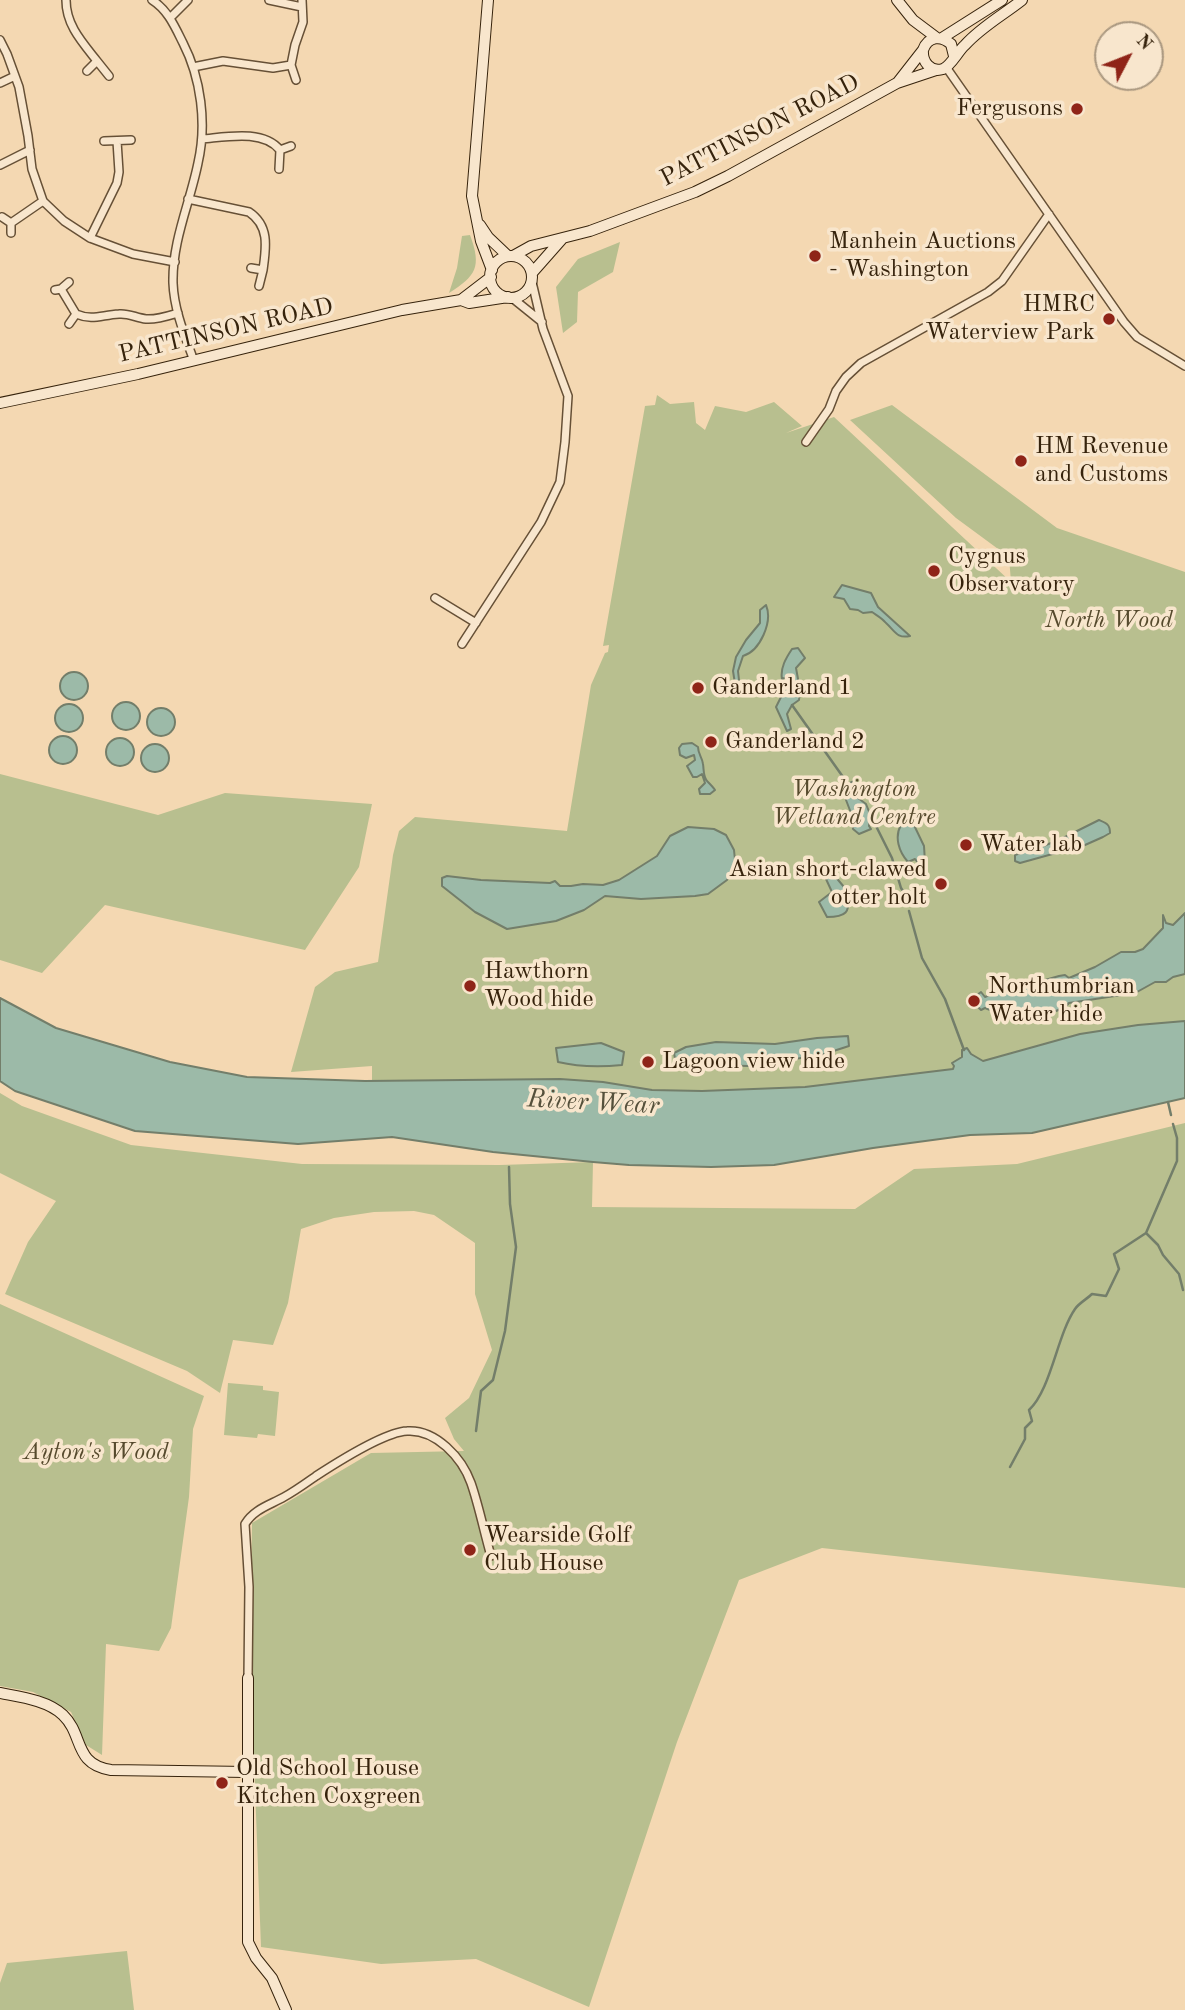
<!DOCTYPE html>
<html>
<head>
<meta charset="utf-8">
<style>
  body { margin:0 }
  #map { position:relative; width:1185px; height:2010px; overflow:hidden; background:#f4d8b2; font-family:"Old Standard TT",serif }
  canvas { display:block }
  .north { position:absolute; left:1094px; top:21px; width:70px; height:70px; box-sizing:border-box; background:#f8e6cd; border:2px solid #aa9880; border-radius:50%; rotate:48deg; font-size:19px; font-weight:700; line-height:28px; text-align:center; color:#36230c }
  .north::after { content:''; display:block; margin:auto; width:24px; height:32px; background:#8f2418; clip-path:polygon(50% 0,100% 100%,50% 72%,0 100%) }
</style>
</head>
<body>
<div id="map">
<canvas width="1185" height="2010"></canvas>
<div class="north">N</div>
</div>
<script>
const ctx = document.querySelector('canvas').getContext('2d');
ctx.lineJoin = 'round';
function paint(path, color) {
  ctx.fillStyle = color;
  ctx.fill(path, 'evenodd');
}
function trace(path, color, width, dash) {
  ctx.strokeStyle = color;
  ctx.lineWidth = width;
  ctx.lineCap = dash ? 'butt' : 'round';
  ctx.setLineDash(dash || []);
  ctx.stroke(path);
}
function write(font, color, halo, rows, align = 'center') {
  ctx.font = font + ' "Old Standard TT",serif';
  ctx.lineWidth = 7;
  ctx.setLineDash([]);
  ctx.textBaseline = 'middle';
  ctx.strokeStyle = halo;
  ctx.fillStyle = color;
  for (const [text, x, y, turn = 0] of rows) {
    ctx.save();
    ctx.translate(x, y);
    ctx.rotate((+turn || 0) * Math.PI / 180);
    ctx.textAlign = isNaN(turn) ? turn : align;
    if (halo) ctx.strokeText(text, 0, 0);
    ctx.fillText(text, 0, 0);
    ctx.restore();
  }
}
const green = new Path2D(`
  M470,235C482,267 476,276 449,293L457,268L462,236Z
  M620,242L613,272L578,292L577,322L563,333L556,287L578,259Z
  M657,395L670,404L694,402L696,423L705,430L715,406L746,412L774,402L802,426L786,433L834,417L1011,582L1009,557L956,518L850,420L892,405L1057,528L1185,572V1021C1113,1027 1053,1041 983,1061L971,1054L967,1049L962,1050V1057L952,1063L954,1066V1069L805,1087L702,1091L652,1090L603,1082L560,1079L372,1081V1066L291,1072L315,987L335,972L378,962L393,855L399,831L415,817L567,831L591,685L605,653L608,652L609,645L603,646L645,406L655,405Z
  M0,774L158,815L225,793L372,804L359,867L305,950L105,905L42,973L0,960Z
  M0,1093L22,1106L131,1145L302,1164L500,1165L593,1162L592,1207L855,1209L914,1169L1017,1164L1185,1123V1588L822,1548L739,1580L677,1742L589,2007L476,1959L381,1964L261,1947L250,1655L252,1523L371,1453L464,1451L454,1439L445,1418L469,1398L492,1350L475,1294V1243L434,1215L414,1211L374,1212L334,1218L301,1229L288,1303L273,1345L233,1340L220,1393L187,1371L5,1294L28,1242L56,1201L0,1173Z
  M0,1304L204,1396L193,1429L189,1497L171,1628L159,1651L106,1644L102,1755L86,1745L71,1712L33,1692L0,1686Z
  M228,1383L263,1386V1390L279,1392L275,1436L258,1434L257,1438L224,1435Z
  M127,1951L134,2010H0V1983L7,1963Z`);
const water = new Path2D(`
  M842,585L871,593L878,607L910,636C897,639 895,631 886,623C882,618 876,615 872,612L863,613L858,610L850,609L844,599L834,597Z
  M766,605C773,622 760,651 743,656L738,671L740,689L736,690L733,671L736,657L746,640L760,623V610Z
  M798,648L805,658L796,668L800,690L799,700L792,705L787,714L791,729L787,731L776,707L788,683L787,677L782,679C780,668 786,658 792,649Z
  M60 686a14 14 0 1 1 28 0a14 14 0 1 1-28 0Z
  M112 716a14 14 0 1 1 28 0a14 14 0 1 1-28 0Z
  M55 718a14 14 0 1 1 28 0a14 14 0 1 1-28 0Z
  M147 722a14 14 0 1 1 28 0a14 14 0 1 1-28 0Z
  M49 750a14 14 0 1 1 28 0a14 14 0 1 1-28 0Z
  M106 752a14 14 0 1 1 28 0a14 14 0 1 1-28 0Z
  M692,743L698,747C698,754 702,757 703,764C704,770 703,776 707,781C710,784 713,787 715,790L710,794H700L699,789L705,783L702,774L697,777H693L687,766L695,760L694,755L686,758L680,755L679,748L682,744Z
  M141 758a14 14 0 1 1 28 0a14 14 0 1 1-28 0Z
  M854,781L858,798L866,804L870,814L869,826L871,829L859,834L853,829L851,813L841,787Z
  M1099,820C1106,823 1110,824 1110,833L1103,837L1085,845L1020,863L1015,861V855L1035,848L1034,841H1037L1041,847L1061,839Z
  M913,823L924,846L925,862L918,863L915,859L908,862C899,852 894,837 901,825Z
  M688,827L714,829L726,835L734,850L735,860L734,869L727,880L708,894L695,896L641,899L605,896L584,910L556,921L507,929L475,912L442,886V878L447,876L481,880L550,883L555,881L560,886H571L583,884L603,885L619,880L657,856L670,836Z
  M829,869L849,893C850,913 846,917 827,917L819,902L832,892L826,879Z
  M1185,913V974L1173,977L1166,982H1155L1137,992L1128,994L1069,1003C1056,1019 1003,1016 985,1008L981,1010L978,1007L977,995L981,992L985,997L1003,989L1017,988L1059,976L1065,975L1069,978L1095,967L1121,952H1135L1143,949L1163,928V915L1166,923L1173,925Z
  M0,998L56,1028L170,1062L247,1077L365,1081L560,1079L603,1082L652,1090L702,1091L805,1087L953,1069L954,1066L952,1063L962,1057V1050L967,1048L971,1054L983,1061L1080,1034L1138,1025L1185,1021V1098L1032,1133L970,1135L873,1148L774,1165L711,1167L629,1165L593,1162L493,1152L392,1137L298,1144L135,1131L15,1091L0,1081Z
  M848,1036L849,1046L821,1055L748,1066L676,1064L674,1053L686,1047L716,1042L775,1044L817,1038Z
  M601,1043L624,1052L622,1065C601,1067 579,1067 558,1062L556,1048Z`);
const stream = new Path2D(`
  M792,705L848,784
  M870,814L892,858L901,888L908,899
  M909,911L922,958L945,999L964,1050
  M1168,1102L1171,1115
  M1146,1233L1158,1245L1163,1255L1179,1274L1183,1290
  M476,1431L481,1391L493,1380L505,1331L516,1247L510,1204L509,1167
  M1010,1467L1025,1439V1428L1032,1421L1029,1410C1051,1390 1057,1335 1075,1309C1079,1303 1087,1299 1092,1294L1106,1296L1119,1269L1114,1254L1146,1233L1177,1161V1138L1173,1124`);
const street = new Path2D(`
  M66,0C66,25 82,42 97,61L87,71
  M152,0C168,10 175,27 183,43C201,78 207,124 198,163C190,203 172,241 173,283C174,310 185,336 194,361
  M269,0L302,7
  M170,18L188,0
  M0,40L7,54L19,87L28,136L32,169L43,201L64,221L90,238L133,254L175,262
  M97,61L109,76
  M291,65L296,80
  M193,67L223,61L273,68L291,65L295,45L303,22L302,0
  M946,67L1124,322L1137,337L1185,366
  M0,83L15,76
  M202,139C226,137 263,129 280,150
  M104,141L131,140
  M0,165L30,150
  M279,169L280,150L291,146
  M188,199L249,212C270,226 266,248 263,270
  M2,217L11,223V233
  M11,223L43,201
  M90,238L117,183L119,172L117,141
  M251,268L263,270L259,286
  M61,289L76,314L69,324
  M55,290L61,289L69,282
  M511,297L542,322
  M76,314C93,321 101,315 119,314C129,313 136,318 146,319C156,320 168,316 178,313
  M806,442L829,409L836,391L846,377L861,363L988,292L1002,281L1049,214
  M435,598L476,623
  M462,644L541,522L560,482L565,442L568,396L543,329L532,282
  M248,1678L249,1587L245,1524C254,1509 270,1505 284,1497C295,1491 306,1483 316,1476C336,1463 385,1432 407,1431C436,1429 462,1458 471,1483C479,1506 484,1532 491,1556`);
const secondary = new Path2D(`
  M488,0L472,196L481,241L492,270
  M897,0L913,20L937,38
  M942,38L1002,0
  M954,56L951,44C941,35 928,36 923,50C922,61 930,73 943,69C951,66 958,51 965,45C981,27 1003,15 1022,0
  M898,82L923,50
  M480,225L488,237L508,256
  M513,256L531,246L590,231L695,192L728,176L897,83L936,70
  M490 277a21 21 0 1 1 42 0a21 21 0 1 1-42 0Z
  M532,273L562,239
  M461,300L491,277
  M0,403L138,374L402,310L461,300L469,303L508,297
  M248,1678V1942L256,1958L272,1978L286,2010
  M0,1693C20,1697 47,1700 63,1715C84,1735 73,1764 111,1770L247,1772`);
const markers = [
  [1077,109,7,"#8f2418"],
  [815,256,7,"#8f2418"],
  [1109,319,7,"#8f2418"],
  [1021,461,7,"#8f2418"],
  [934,571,7,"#8f2418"],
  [698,688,7,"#8f2418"],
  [711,742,7,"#8f2418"],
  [966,845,7,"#8f2418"],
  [941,884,7,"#8f2418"],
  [470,986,7,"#8f2418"],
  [974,1001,7,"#8f2418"],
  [648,1062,7,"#8f2418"],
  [470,1550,7,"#8f2418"],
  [222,1783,7,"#8f2418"]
];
const poiNames = [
  ["Fergusons",1063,109,"right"],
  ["Manhein Auctions",829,242],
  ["- Washington",829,270],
  ["HMRC",1095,305,"right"],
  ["Waterview Park",1095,333,"right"],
  ["HM Revenue",1035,447],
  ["and Customs",1035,475],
  ["Cygnus",948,557],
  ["Observatory",948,585],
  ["Ganderland 1",712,688],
  ["Ganderland 2",725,742],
  ["Water lab",980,845],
  ["Asian short-clawed",927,870,"right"],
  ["otter holt",927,898,"right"],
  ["Hawthorn",484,972],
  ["Wood hide",484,1000],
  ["Northumbrian",988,987],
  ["Water hide",988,1015],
  ["Lagoon view hide",662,1062],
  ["Wearside Golf",484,1536],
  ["Club House",484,1564],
  ["Old School House",236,1769],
  ["Kitchen Coxgreen",236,1797]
];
const streetNames = [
  ["PATTINSON ROAD",760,131,-27],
  ["PATTINSON ROAD",226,331,-13]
];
const parkNames = [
  ["North Wood",1109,621],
  ["Washington",854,790],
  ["Wetland Centre",854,818],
  ["Ayton's Wood",96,1453]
];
const waterNames = [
  ["River Wear",593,1103,3]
];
paint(green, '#b8bf8f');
paint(water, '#9cbaa8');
trace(water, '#737e6a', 2);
trace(stream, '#737e6a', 2.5);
trace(street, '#665036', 10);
trace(secondary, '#36230c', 12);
trace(street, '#f8e6cd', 7);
trace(secondary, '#f8e6cd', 10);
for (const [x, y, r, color] of markers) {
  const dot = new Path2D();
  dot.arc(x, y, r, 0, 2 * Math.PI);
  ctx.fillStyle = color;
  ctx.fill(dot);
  trace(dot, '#f8e6cd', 2.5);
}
write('24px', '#36230c', '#f8e6cd', poiNames, 'left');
write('24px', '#36230c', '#f8e6cd', streetNames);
write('italic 24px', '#564a2d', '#f8e6cd', parkNames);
write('italic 26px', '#55503b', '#f8e6cd', waterNames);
</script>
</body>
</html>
